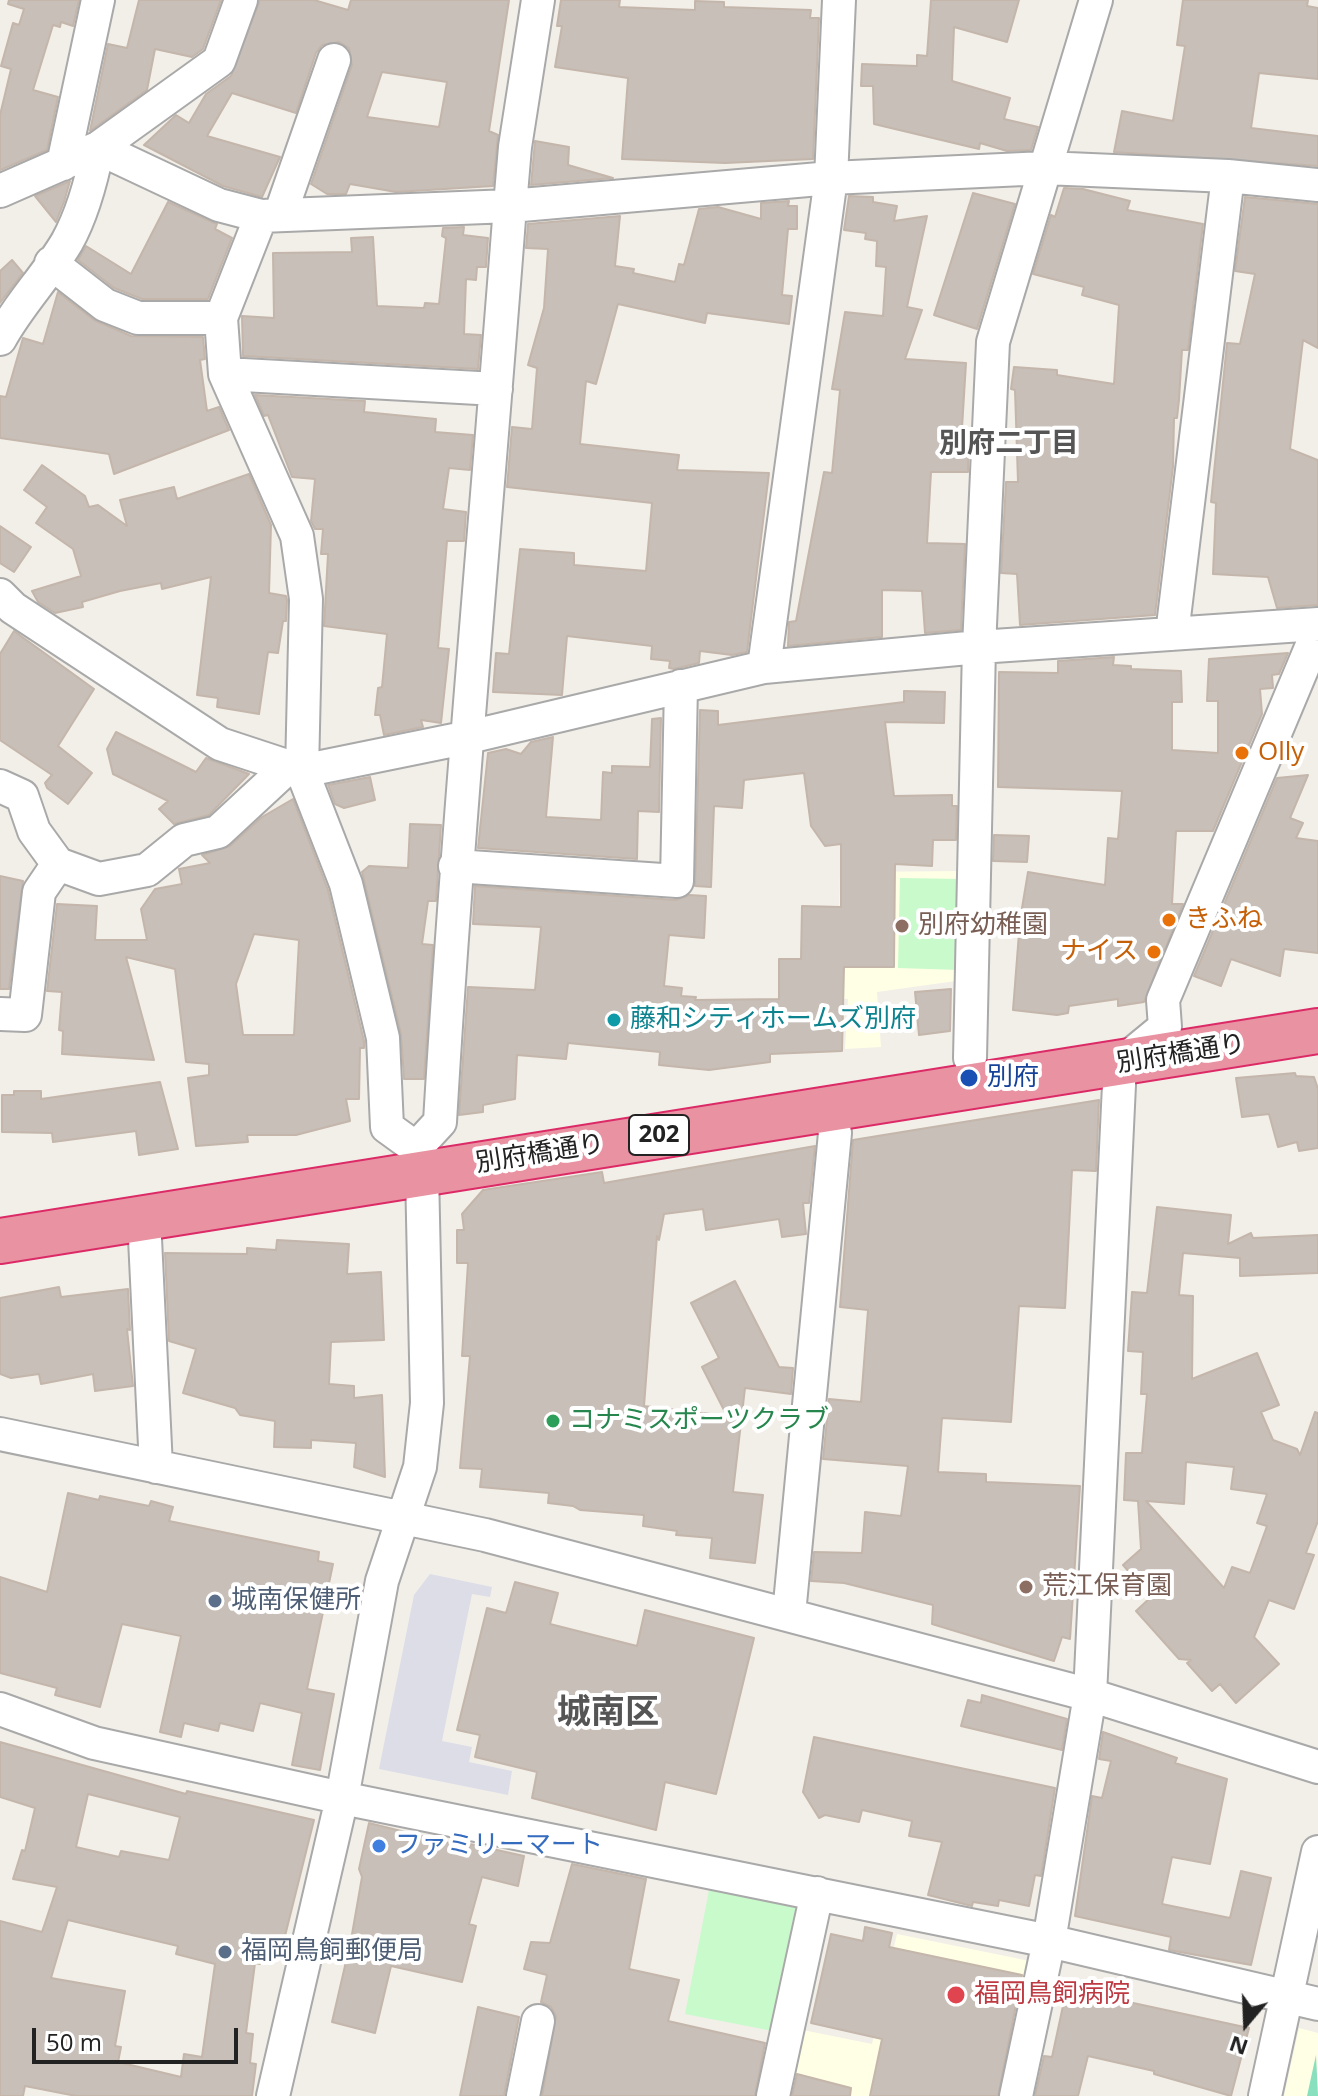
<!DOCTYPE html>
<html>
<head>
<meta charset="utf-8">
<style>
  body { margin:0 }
  #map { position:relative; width:1318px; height:2096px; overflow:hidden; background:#f2efe9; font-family:"Open Sans",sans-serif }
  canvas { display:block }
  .north { position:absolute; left:1206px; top:1984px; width:80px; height:80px; -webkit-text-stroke:6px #fff; paint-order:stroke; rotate:199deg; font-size:22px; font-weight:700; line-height:32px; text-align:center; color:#222 }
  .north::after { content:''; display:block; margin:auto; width:28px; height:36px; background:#222; clip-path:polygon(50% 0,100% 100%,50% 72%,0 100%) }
  .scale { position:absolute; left:32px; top:2028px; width:206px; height:36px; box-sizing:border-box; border:4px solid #222; border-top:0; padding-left:10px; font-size:24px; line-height:28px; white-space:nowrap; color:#222; -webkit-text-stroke:6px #fff; paint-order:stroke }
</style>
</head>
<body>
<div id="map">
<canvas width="1318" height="2096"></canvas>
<div class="north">N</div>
<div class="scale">50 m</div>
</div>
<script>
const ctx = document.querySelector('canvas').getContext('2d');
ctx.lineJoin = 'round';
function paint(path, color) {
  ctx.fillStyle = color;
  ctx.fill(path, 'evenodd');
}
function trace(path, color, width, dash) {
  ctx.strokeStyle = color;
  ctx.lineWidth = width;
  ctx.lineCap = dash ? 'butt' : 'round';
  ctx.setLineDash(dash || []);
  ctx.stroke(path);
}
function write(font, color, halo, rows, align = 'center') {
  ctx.font = font + ' "Open Sans","Noto Sans JP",sans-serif';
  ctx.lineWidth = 8;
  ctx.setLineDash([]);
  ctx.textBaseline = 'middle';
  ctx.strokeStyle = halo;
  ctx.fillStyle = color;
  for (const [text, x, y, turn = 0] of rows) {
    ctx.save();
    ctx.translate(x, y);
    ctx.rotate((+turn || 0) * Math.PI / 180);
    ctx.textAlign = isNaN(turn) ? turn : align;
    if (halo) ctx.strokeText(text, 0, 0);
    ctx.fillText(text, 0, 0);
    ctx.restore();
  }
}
const education = new Path2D(`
  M968,871L963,980L877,992L881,1047L845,1049L848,999L838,998L840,872Z
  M897,1934L1035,1962L1010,2096H784L798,2029L872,2044Z
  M1299,2028L1318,2033V2096H1284Z`);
const park = new Path2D(`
  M900,878L962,879L960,970L898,968Z
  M710,1885L803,1904L778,2032L685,2014Z`);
const pitch = new Path2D(`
  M1316,2055L1318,2096H1307Z`);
const plaza = new Path2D(`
  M430,1574L492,1587L490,1597L472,1594L442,1741L472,1747L469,1762L512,1771L508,1795L379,1769L414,1595Z`);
const building = new Path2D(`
  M9,0H79L73,26L61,22L60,27L53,25L33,90L58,97L47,150L0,170V115L11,69L1,66L13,23L19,25L24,9L8,4Z
  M139,0H221L203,49L192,57L155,49L147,90L90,131L108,44L127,48Z
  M260,0H314L348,10L351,0H509L489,131L498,135L493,186L396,192L350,184L346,194H327L311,184L352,65L349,48L339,42L322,45L316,53L296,113L232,93L207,136L280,157L262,197L223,186L144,145L176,115L189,123L206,94L231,76ZM382,72L447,82L439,127L367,117Z
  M561,0H620L619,7L695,10V1L724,2V7L811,10L810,18H819L813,159L725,163L622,159L628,78L555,67L562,26H557Z
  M931,0H1019L1007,42L954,27L952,81L1010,98L1004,119L1038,127L1031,150L1007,151L980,143L979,149L874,124L873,86H861L862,64L917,66V55L927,56Z
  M1183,0H1308L1307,6L1318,8V79L1259,73L1251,128L1318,136V166L1114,152L1122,111L1173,121L1185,46L1177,45Z
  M535,141L569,147L568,165L613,178L531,185Z
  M70,181L64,202L56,222L35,196Z
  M1064,188L1083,189L1130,201L1127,210L1203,224L1188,350H1182L1179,400L1177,418H1174L1173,467L1155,615L1020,625L1017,574L1001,573L1006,482H1018L1015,390L1011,389L1014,367L1057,370V375L1114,384L1119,305L1082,295L1084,287L1033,274L1051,215L1055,217Z
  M973,193L1015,204L977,329L934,315Z
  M849,196L873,197V202L897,206L894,221L927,216L907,307L922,310L905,359L966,363L962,428L963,440L969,441L968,472H931L927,543L965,544L961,630L925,633L922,591L882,590V637L788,646L789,622L796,621L824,472L832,473L840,390L832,389L845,312L883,316L886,267L876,266L877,241L865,239L866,233L844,230Z
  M1245,197L1318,204V348L1303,340L1290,449L1318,460V605L1277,608L1268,577L1213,574L1216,503L1211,502L1227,343L1240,344L1255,274L1235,271Z
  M789,201L788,206H797V229H788L782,295L792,296L789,324L707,313L705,323L618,304L596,384L586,381L580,444L679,455L677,470L769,473L747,652L732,655L700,651L699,663L674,669L669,668L670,661L651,659L652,646L567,636L562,695L493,692L496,653L509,654L520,549L574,553V565L646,571L652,503L507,487L512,427L532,429L537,368L528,365L544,308L548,249L526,248L528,224L620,216L615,266L634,269L633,273L675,282L679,264L684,265L699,209L718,207L761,219V203Z
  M168,202L217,224L215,229L232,238L208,299H142L114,288L78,260L86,246L131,274Z
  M464,227L463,235L488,238L486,267H477L476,280L466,279L464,334L481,335L478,369L243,356L242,316L274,318L273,253L352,252L351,238L373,237L377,306L424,308L425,303L439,304L446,238L442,236L443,228Z
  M12,260L23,273L0,303V271Z
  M58,292L94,320L131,336L203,337L205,359L200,360L207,411L219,407L229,430L114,474L109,454L0,438V396L6,397L23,338L43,344Z
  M255,395L365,401L364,412L436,419L435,432L473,435L470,470L449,468L443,509L466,512L464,541H447L438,648L449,649L441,723L421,720L423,727L384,735L380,715H375L378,688L382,687L387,634L324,626L328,554H321L323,529H315L311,521L315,479L292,477L268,415L264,416Z
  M42,465L85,496L89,507L98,505L127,526L120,500L174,487L177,499L249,474L271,525L269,593L286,596L287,600L286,621H283L278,653L268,652L259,714L217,707L218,698L197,695L211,577L162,589L161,583L120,591L82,602L83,607L55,613L38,602L32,591L81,576L73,549L36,523L47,507L24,490Z
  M0,526L31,547L14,572L0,563Z
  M14,631L94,689L58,746L92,773L68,804L47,788L45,783L52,775L0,740V654Z
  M1288,653L1279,674L1272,675L1273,688L1260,689L1262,714L1213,831H1176L1172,904H1183L1144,1002L1118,1006V999L1069,1006L1068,1013L1057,1015L1013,1010L1020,920L1028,872L1105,885L1108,838L1118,839L1122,791L998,787L999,672L1058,673V661L1114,657L1113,665L1131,666V669L1181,671L1182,702H1172V750L1218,753V701H1207L1209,659Z
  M904,691L945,692L944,723L885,722L894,796L952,795V806H957L956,840H933L932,866L895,864L894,967H844L842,1051L770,1054V1062L709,1070L659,1065L660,1052L568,1043L566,1059L517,1055L515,1099L483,1105V1112L459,1115L468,987L535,990L541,927L473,924L475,886L676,900L689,895L706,896L704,938L669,935L664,986L682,988L681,996L696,997L695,1000L779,999V959H801L802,906L841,907V844L825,846L811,826L804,773L744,780L742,808L714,806L711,887L695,886L700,710L718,711V725L904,702Z
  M661,718L659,812L638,811L637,859L478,848L488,753L506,749L521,754L531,742L553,737L546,817L601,820L603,772L612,773V766L650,767L652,719Z
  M116,732L196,772L206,758L249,774L209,815L174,824L159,809L168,801L113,774L107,749Z
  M1308,775L1290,818L1303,823L1296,838L1318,841V953L1284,949L1280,976L1231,959L1221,986L1194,976L1277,778Z
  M370,777L375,800L344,808L335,804L328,785Z
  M293,799L328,890L364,1041V1048H360L359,1099H346L350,1121L296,1135H247L248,1142L196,1146L188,1078L209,1075V1064L186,1062L175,969L126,957L154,1060L62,1054L63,1031L59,1030L62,992L47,991L57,904L97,906L95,940H147L141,909L155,889L182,884L179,869L210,863L202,855L230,846L262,817ZM254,934L299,940L294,1035H243L236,984Z
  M410,824L441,825L436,901H428L422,944L433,945L424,1079H404L401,1034L362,872L369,866L408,868Z
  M994,835L1029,836L1027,862L993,861Z
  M0,876L23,881L9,989H0Z
  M951,989L950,1031L919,1035L915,992Z
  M1295,1073L1296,1076L1314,1077L1318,1089V1148L1299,1151L1297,1142L1278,1147L1269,1114L1242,1117L1236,1078Z
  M160,1082L178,1149L139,1155L136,1131L53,1142L52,1133L2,1132V1095H14V1091H41V1099Z
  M1099,1100L1096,1171L1072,1170L1065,1308L1019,1306L1011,1422L942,1418L938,1472L986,1474V1482L1080,1486L1070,1639L1062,1637L1054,1661L932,1624L933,1605L844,1583L811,1581L814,1552L862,1553L865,1512L901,1516L908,1466L823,1459L829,1399L861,1402L868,1310L840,1307L853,1140Z
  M815,1146L809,1203H803L806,1234L782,1237L779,1219L706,1230L703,1209L664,1214L659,1240L657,1236L644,1406L727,1416L702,1367L719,1358L691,1303L735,1281L779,1367L793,1368L791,1394L745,1388L733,1492L763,1495L755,1563L710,1558L712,1538L676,1535L677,1531L643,1526L644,1515L580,1510L573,1506L548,1503L549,1493L480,1487L482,1469L460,1468L470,1356H462L468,1263H457V1230H464L462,1214L483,1190L602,1172L604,1183Z
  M1157,1207L1231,1215L1228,1244L1251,1233L1253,1238L1318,1235V1273L1240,1276V1258L1183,1253L1179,1295L1193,1296L1192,1379L1257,1353L1279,1405L1261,1412L1273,1440L1297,1449L1300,1455L1315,1412L1318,1413V1521L1306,1553L1314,1555L1294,1609L1269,1600L1254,1637L1279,1664L1236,1703L1220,1684L1212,1691L1187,1663L1191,1660L1179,1659L1136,1611L1151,1597L1123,1565L1141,1549L1138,1501L1124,1500L1126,1453H1142L1147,1394H1141L1143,1352L1128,1351L1132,1292L1147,1293ZM1186,1462L1234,1467L1231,1489L1267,1494L1257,1523L1267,1526L1250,1573L1232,1567L1224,1588L1146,1501L1184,1504Z
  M277,1240L349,1244L347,1274L381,1272L384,1340L331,1342L329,1384L354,1386V1398L382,1395L385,1477L354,1467L356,1443L311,1440V1448L274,1447L275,1421L240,1415L235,1408L183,1393L196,1349L169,1341L165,1253L247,1254V1248L276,1250Z
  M59,1287L61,1297L128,1289L130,1330L127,1329L133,1386L95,1391L93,1374L41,1384L39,1374L11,1378L0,1374V1298Z
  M68,1493L99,1500L100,1496L149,1506L151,1501L173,1507L169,1521L319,1552L318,1561L333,1564L307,1689L334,1694L320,1770L292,1765L302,1713L260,1703L253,1731L220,1723L218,1731L184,1723L181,1737L160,1732L181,1636L122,1624L100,1707L55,1695L57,1688L0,1673V1577L47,1592Z
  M515,1582L558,1593L550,1624L637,1646L645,1610L754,1638L716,1794L665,1782L656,1830L532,1798L537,1772L475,1757L480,1735L457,1730L487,1608L506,1613Z
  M982,1695L1067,1719L1062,1750L961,1726L968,1700L981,1703Z
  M1103,1732L1177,1758L1175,1763L1227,1779L1210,1864L1172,1857L1162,1904L1230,1918L1241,1871L1271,1878L1251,1965L1169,1950L1171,1937L1075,1916L1092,1796L1102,1798L1111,1761L1099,1759Z
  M814,1737L1055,1788L1041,1876L1035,1875L1029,1906L999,1900L998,1906L973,1902L972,1906L928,1895L942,1842L909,1836L912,1821L862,1810L859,1822L825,1815L819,1818L803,1792Z
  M0,1742L186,1794L187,1791L314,1820L283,1944L266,1939L260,1964L255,1963L246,2033L253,2034L250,2063L256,2064L252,2096H76L25,2086L23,2096H0V1921L42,1932L57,1887L13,1879L22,1850L25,1851L35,1808L0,1797ZM88,1794L180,1817L169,1860L121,1851L119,1857L76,1847ZM68,1920L178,1946L176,1954L215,1964L202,2057L184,2054L181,2077L118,2062L121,2047L115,2046L125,1991L51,1978Z
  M369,1823L469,1848L470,1844L524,1856L518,1886L482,1877L469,1924L476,1926L462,1982L391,1966L375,2033L332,2022L351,1940L362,1877L359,1869Z
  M572,1864L646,1879L629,1969L679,1980L668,2021L765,2043L755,2096H542L556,2016L551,2007L541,2002L547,1975L524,1969L531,1942L550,1943Z
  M865,1927L892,1933L889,1947L1022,1975L998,2096H870L882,2039L811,2023L831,1934L863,1941Z
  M1073,1990L1249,2028L1231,2096L1154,2074V2071L1088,2056L1078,2096H1035L1044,2056L1052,2057L1066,1992L1072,1993Z
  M478,2007L519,2017L504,2096H460Z
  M797,2074L851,2088L850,2096H792Z`);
const minor = new Path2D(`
  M63,164L98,0
  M0,191L98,148L219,61L241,0
  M280,215L334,60
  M261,216L221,318L225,374L297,536L306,599L302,771L346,884L383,1038L387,1127L416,1148L422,1172L427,1403L420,1467L382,1581L342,1798L273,2096
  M51,263L105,305L138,318H221
  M0,339C19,304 47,276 67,242C82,215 92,178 98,148L219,205L261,216L510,206L831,178L1045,168L1228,176L1318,185
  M225,374L496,389
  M0,595L13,608L220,744L302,771L469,737L764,667L979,647L1318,624
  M1172,634L1228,176
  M764,667L831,178L839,0
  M0,786L22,796L34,831L58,864
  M455,866L677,881L681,686
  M0,1014L25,1015L39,892L58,864L99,879L147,870L184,840L218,832L287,768
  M970,1058L979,647L993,342L1096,0
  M416,1148L440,1122C458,816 487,511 510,206L515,147L538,0
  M144,1218L156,1467
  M0,1434L485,1535L1090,1695L1318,1767
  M789,1614L835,1133L829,1108
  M0,1709L94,1743L342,1798L1049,1941L1318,2004
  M523,2096L538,2021
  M773,2096L817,1893
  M1016,2096L1049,1941L1090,1695L1120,1064L1165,1027L1163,1000L1318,631
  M1265,2096L1318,1852`);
const highway = new Path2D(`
  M0,1241L1318,1031`);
const markers = [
  [1242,753,8,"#e8710a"],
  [1169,920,8,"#e8710a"],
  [902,926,8,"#8d6e63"],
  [1154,952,8,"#e8710a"],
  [614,1020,8,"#0f9aa8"],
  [969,1078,10,"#1a4fb4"],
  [553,1421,8,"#2e9e5b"],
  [1026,1587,8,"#8d6e63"],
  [215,1601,8,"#5c6f8a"],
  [379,1846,8,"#3f7fe0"],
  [225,1952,8,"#5c6f8a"],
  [956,1995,10,"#e0444e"]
];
const shields = [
  [659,1135,60]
];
const shieldNames = [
  ["202",659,1135]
];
const foodNames = [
  ["Olly",1258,753],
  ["きふね",1185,920],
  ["ナイス",1138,952,"right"]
];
const educationNames = [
  ["別府幼稚園",918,926],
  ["荒江保育園",1042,1587]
];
const cultureNames = [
  ["藤和シティホームズ別府",630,1020]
];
const streetNames = [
  ["別府橋通り",1181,1054,-9],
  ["別府橋通り",540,1154,-9]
];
const transitNames = [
  ["別府",987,1078]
];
const leisureNames = [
  ["コナミスポーツクラブ",569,1421]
];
const serviceNames = [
  ["城南保健所",231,1601],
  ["福岡鳥飼郵便局",241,1952]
];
const shopNames = [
  ["ファミリーマート",395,1846]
];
const healthNames = [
  ["福岡鳥飼病院",974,1995]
];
const neighbourhoodNames = [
  ["別府二丁目",1009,444]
];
const districtNames = [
  ["城南区",608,1713]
];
paint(education, '#ffffe5');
paint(park, '#c8facc');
paint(pitch, '#88e0be');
paint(plaza, '#dddde8');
paint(building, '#c7bfb8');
trace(building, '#c4b6ab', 2);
trace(minor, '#a9a9a9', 36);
trace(highway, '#dc2a67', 48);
trace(minor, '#fff', 32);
trace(highway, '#e892a2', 44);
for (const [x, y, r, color] of markers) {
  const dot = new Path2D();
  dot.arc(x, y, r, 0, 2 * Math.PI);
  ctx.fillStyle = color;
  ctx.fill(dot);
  trace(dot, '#fff', 3);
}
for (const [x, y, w] of shields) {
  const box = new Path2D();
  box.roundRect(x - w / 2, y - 20, w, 40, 6);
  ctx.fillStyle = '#fff';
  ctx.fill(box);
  trace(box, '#222', 2);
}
write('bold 24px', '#222', null, shieldNames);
write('26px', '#c56008', '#fff', foodNames, 'left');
write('26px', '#785e54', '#fff', educationNames, 'left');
write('26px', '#0d838f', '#fff', cultureNames, 'left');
write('26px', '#222', '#fff', streetNames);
write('26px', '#164399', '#fff', transitNames, 'left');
write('26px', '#27864d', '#fff', leisureNames, 'left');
write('26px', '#4e5e75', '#fff', serviceNames, 'left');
write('26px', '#366cbe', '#fff', shopNames, 'left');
write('26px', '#be3a42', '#fff', healthNames, 'left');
write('bold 28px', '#555', '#fff', neighbourhoodNames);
write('bold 34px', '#555', '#fff', districtNames);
</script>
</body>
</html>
